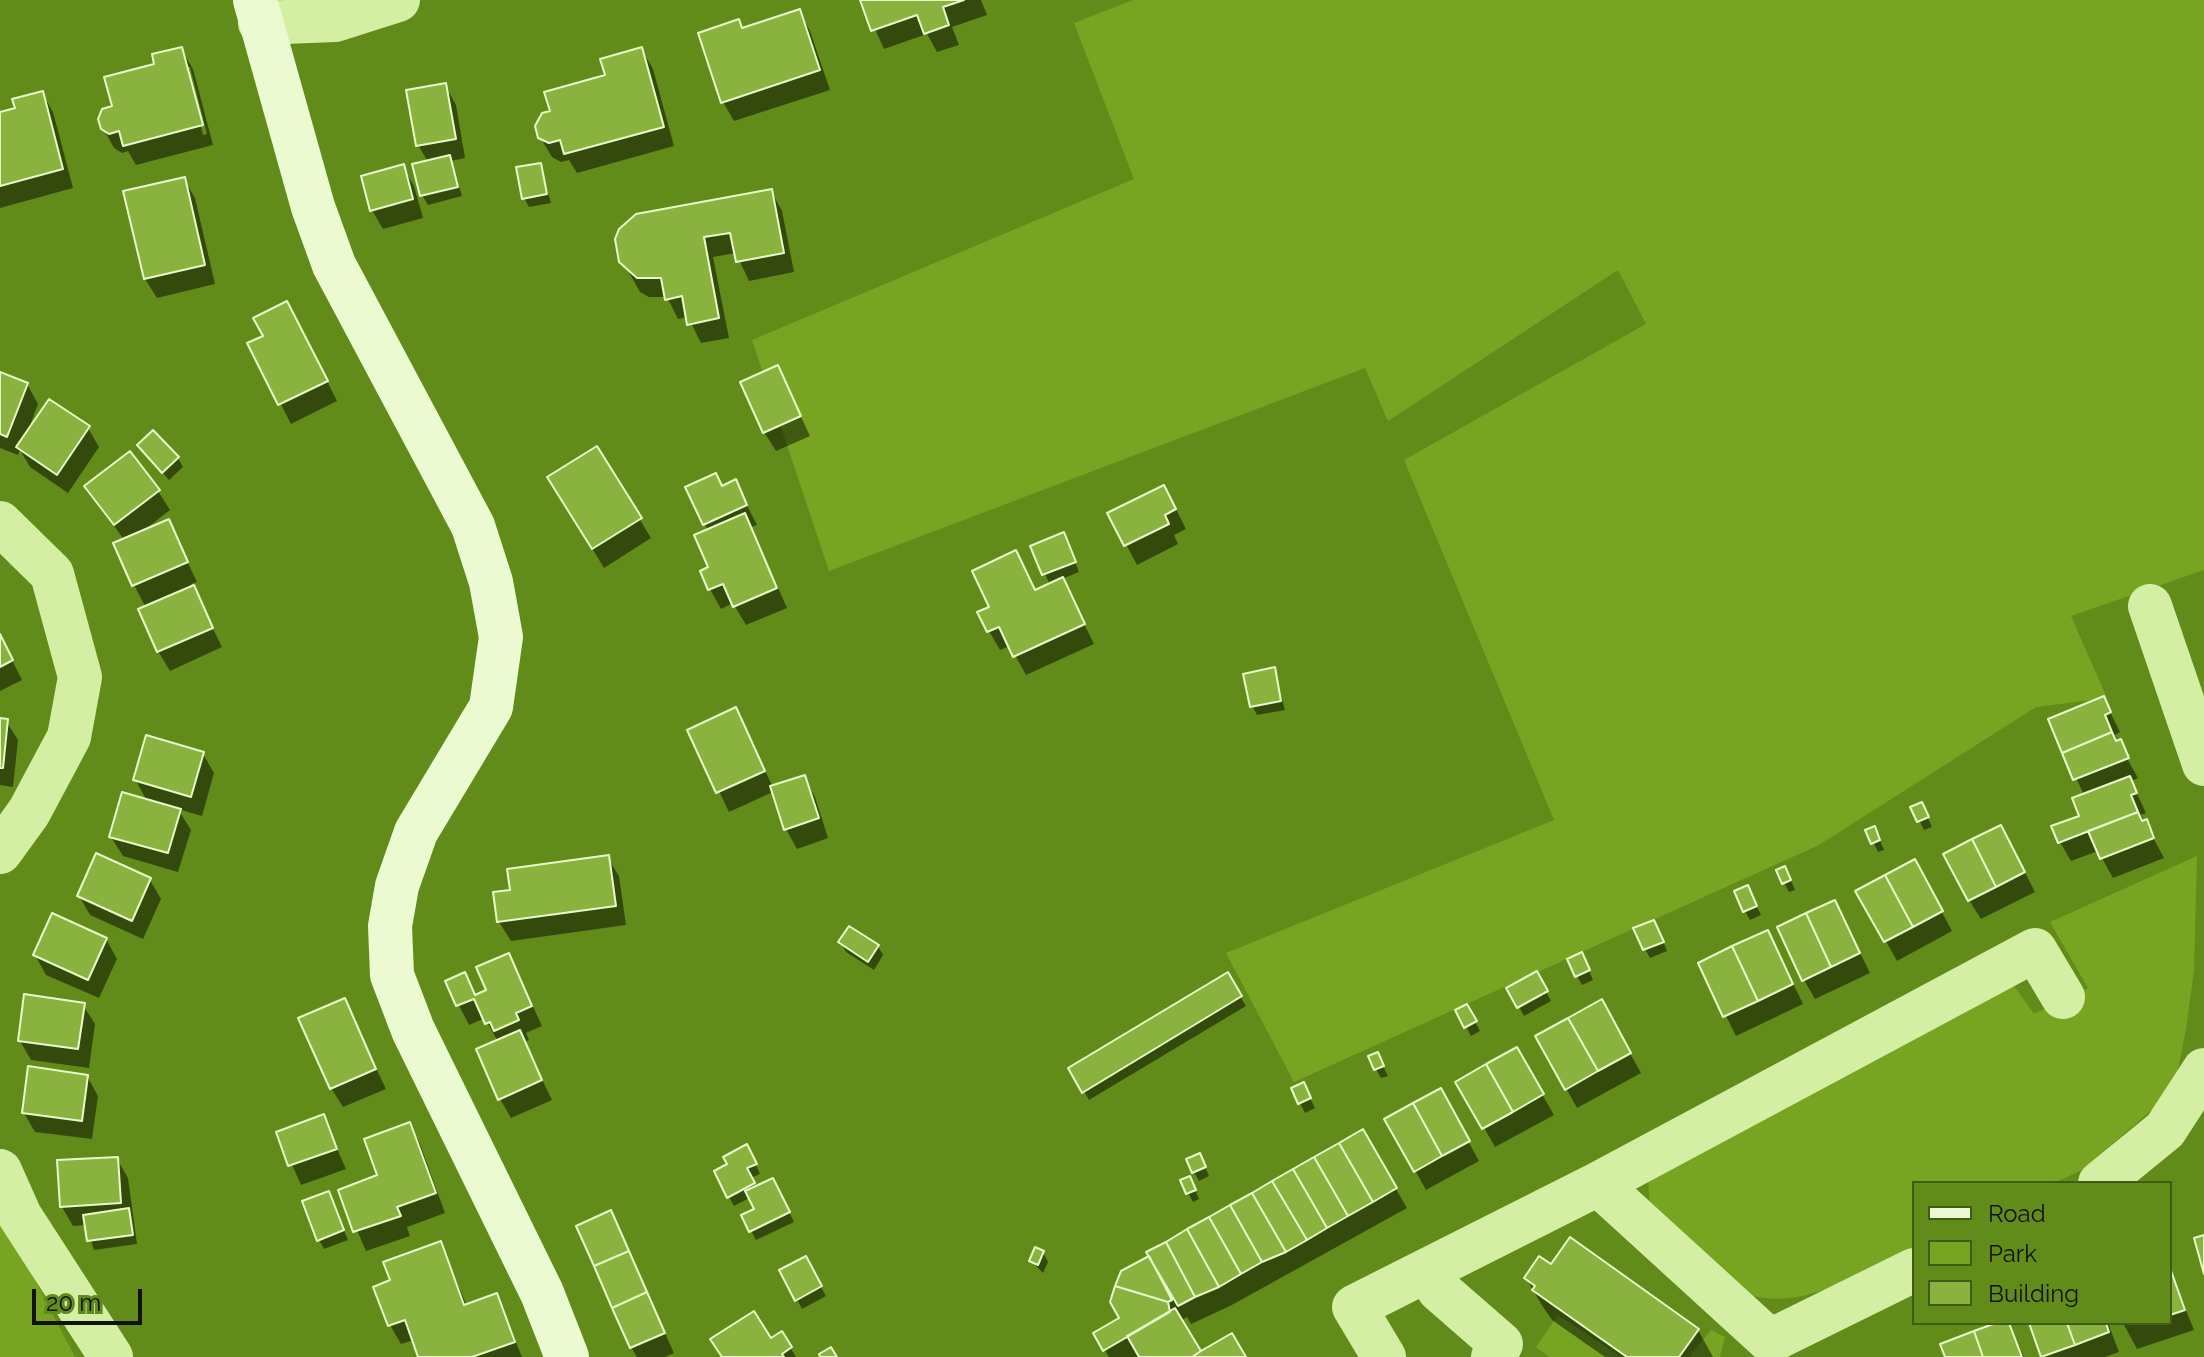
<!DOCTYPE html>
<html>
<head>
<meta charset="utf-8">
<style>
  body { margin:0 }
  #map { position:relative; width:2204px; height:1357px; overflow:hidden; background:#628c19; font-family:Raleway,sans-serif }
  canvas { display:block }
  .legend { position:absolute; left:1912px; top:1181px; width:260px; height:144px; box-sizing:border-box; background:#628c19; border:2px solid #425b16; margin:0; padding:10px 14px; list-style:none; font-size:24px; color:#111 }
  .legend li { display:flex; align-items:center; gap:16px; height:40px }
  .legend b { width:40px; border:2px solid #425b16 }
  .scale { position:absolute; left:32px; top:1289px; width:110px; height:36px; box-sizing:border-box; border:4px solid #111; border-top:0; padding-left:10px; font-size:24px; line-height:28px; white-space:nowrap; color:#111; -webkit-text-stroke:6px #628c19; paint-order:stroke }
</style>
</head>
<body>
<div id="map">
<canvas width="2204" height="1357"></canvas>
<ul class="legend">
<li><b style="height:10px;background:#ebfad1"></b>Road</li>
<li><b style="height:22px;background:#77a522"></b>Park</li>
<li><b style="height:22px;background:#89b23e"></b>Building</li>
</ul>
<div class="scale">20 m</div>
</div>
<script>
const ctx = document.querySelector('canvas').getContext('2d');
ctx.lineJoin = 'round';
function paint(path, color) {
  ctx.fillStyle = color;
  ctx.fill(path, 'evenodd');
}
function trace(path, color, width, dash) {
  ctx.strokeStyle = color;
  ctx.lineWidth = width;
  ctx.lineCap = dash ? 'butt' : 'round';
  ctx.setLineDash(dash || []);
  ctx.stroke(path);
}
const green = new Path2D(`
  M1133,0H2204V570L2071,616L2107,698L2036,707L1819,845L1294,1082L1226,953L1554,820L1404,460L1646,324L1618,270L1388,421L1365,368L829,571L752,340L1134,179L1074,23Z
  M2197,856L2194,970L2186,1029L2178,1070L2154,1108L2082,1170L2054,1183H1914V1248C1862,1272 1802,1314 1743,1293L1650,1207L1648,1180L2012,983L2034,1014L2088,988L2050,922Z
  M0,1213L75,1357H0Z
  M1558,1315L1621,1357H1549L1536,1347Z
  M1711,1330L1725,1337L1720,1357H1689Z`);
const shadow = new Path2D(`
  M862,0H981L987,15L952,27L959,45L937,52L927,34L884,49Z
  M799,11L810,31L830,90L734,121L723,102L743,29Z
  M181,49L193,69L213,145L136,165L128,151L122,153L114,148L103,128L114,108L157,65ZM186,67H190L207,134L203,135Z
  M642,50L653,69L674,146L577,173L569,160L561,162L552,157L540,137Z
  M445,85L456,105L465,158L451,161L462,196L428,205L422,195L428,162L418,145Z
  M42,93L53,112L73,188L0,208V114L17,109Z
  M540,165L551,203L529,207L524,198Z
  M403,167L414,186L423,218L383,229L372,210Z
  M184,179L195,198L215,284L157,298L145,279Z
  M771,191L782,211L794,272L749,281L736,253L713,257L729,338L701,343L688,317L678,319L667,297H649L640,292L617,251L621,230Z
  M298,323L337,401L291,424L250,344Z
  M778,368L810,436L776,451L764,432Z
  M0,374L27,384L38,404L28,431L88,428L99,447L68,493L30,467L20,450L18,455L0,448Z
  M139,445L178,458L183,467L169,480Z
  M597,449L651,538L604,568L561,497Z
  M735,482L757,525L751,527L787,608L746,625L733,603L721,609L710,589L703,572L711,568L708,531L688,488H722Z
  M87,487L158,491L170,510L143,531L168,521L197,582L191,584L222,647L170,671L158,651L146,608L134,585L124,540Z
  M1175,507L1186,529L1174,535L1178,544L1137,565L1110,514Z
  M1068,543L1079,572L1062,579L1094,644L1026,675L1010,646L1000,650L989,631L992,608L1050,585L1033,547Z
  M0,636L22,680L0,691Z
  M1274,670L1285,710L1257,715L1252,706Z
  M2103,698L2120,732L2115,735L2118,742L2138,778L2131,781L2146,813L2141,815L2164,858L2113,878L2098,851L2071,861L2060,842L2082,817L2084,795L2050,720Z
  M735,710L773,787L804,778L815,797L828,838L797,849L786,829L773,792L729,812L690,731Z
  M0,720L6,721L18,740L13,787L0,785Z
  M203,754L214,773L202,816L178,809L191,830L178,872L123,856L111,837L147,801L135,779Z
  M1913,808L1926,814L1932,827L1924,830Z
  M1868,831L1879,838L1884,850L1878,852Z
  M2012,847L2035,892L1981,919L1969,900Z
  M607,857L619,876L626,925L511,941L499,922L495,894L512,891Z
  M1790,878L1795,890L1789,892L1784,883Z
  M150,880L161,899L143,939L90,915L79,896Z
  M1925,881L1952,931L1897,961L1858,892Z
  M1752,897L1761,915L1750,920L1745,911Z
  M1845,922L1870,973L1815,999L1804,980Z
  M1659,931L1667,951L1650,958L1645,949Z
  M106,939L117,959L99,998L46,975L35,955Z
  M841,942L878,946L883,955L874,970L846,952Z
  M1778,952L1803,1004L1736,1036L1700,964Z
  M509,955L542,1026L526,1033L529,1040L524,1042L552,1100L511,1118L500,1099L498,1042L485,1018L469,1025L447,982L464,975L476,996L489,991Z
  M1586,963L1593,980L1582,985L1577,976Z
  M1536,973L1551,1001L1524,1016L1509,989Z
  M1227,975L1246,1006L1089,1100L1071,1069Z
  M344,1001L386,1089L343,1107L331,1088Z
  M1601,1002L1641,1073L1577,1108L1538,1037Z
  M83,1005L95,1024L89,1068L31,1060L20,1041Z
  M1467,1006L1480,1031L1471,1036L1458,1011Z
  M1516,1049L1554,1115L1495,1147L1458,1082Z
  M1382,1064L1388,1076L1381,1078L1376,1069Z
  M87,1076L98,1096L92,1139L35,1132L24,1113Z
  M1293,1089L1308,1094L1315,1108L1305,1113Z
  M1451,1110L1479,1161L1426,1190L1387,1120Z
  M323,1117L346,1169L301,1185L278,1133Z
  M409,1125L420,1144L445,1213L407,1227L410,1236L366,1251L340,1191L379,1177Z
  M1363,1132L1407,1208L1230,1306L1191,1324L1187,1317L1181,1321L1201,1354L1244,1357H1109L1095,1334L1122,1319L1123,1272Z
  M752,1156L760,1174L751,1178L756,1188L778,1189L794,1222L756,1240L743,1216L757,1209L751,1197L734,1206L729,1197Z
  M117,1159L128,1178L137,1244L94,1250L86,1225L73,1226L62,1207Z
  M1204,1164L1209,1176L1199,1181L1194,1172Z
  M1194,1187L1199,1199L1193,1202L1188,1193Z
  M333,1203L348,1240L324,1249L319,1240Z
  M610,1213L674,1353L665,1357H637L631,1347Z
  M440,1243L467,1306L496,1295L522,1357H421L414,1340L401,1344L390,1325L393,1282Z
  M1043,1252L1048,1262L1043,1273L1031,1261Z
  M805,1259L826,1296L802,1309L782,1271Z
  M1551,1267L1698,1330L1713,1357H1605L1552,1320L1543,1307L1526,1278Z
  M2170,1270L2194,1330L2137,1349L2123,1323H2170Z
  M2001,1323H2008L2024,1357H1947Z
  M2031,1323H2108L2119,1352L2105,1357H2043Z
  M782,1334L796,1357H723L771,1341Z`);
const building = new Path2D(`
  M860,0H964L943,7L949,25L924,34L917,15L871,31Z
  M800,9L820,70L721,103L698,33L739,19L742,28Z
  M182,47L203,125L123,146L119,131L109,134L101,129L98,119L102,109L112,106L104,77L154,64L152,54Z
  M642,47L664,127L564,154L560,140L549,143L538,138L535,126L542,113L550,111L544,92L605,75L600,59Z
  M446,83L456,139L416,146L406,90Z
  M43,91L63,169L0,186V112L15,108L12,99Z
  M450,155L458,187L420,196L412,164Z
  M541,163L547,194L522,199L516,167Z
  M404,164L413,199L370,211L361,176Z
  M185,177L205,265L144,279L123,191Z
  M772,189L784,253L736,262L730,233L704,237L719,318L687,325L682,296L665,300L661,278H637L619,262L615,239L619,229L636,214Z
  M287,301L328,381L278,405L247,343L263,336L253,318Z
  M778,365L801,416L763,433L740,382Z
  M0,372L28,383L7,437L0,434Z
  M49,399L90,426L57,475L16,447Z
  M153,430L179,457L162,473L137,445Z
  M597,446L642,518L592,549L547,477Z
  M130,451L160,490L114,525L84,486Z
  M716,473L722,486L736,479L747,505L703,525L685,487Z
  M1164,485L1176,509L1165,515L1169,524L1124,546L1107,513Z
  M745,513L777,588L733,607L723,584L708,590L700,571L708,567L694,535Z
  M169,519L188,562L132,586L113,543Z
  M1064,532L1076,562L1042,575L1030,546Z
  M1016,550L1035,590L1063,577L1085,624L1013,657L999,627L987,632L977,612L989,607L972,571Z
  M194,585L213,628L157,652L138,609Z
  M0,634L13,660L0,667Z
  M1275,667L1281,701L1250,707L1243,674Z
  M2104,696L2111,712L2105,715L2112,732L2062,753L2048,719Z
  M736,707L765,771L716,793L687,730Z
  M0,718L8,719L3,768H0Z
  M2112,732L2116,741L2121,739L2129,758L2073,780L2062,753Z
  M146,735L204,752L191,797L133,780Z
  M805,775L819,818L784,830L770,786Z
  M2130,776L2137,793L2131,795L2138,812L2058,843L2051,826L2079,816L2072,798Z
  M122,792L181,809L168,853L109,837Z
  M1922,802L1929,817L1917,822L1910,807Z
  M2138,812L2142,821L2147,819L2154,838L2100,859L2088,831Z
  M2001,825L2025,872L1996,887L1972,839Z
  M1875,826L1880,840L1871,844L1865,830Z
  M1972,839L1996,887L1968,901L1943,854Z
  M96,853L151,878L132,921L77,896Z
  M609,855L616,906L497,922L493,892L510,890L507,869Z
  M1915,859L1943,911L1913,927L1885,875Z
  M1785,866L1791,880L1782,884L1776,870Z
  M1885,875L1913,927L1884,942L1855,891Z
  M1748,885L1757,906L1743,912L1734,891Z
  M1835,900L1860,953L1831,967L1806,913Z
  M52,913L107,938L88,980L33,955Z
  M1806,913L1831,967L1802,981L1777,927Z
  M1654,920L1664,942L1643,950L1633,928Z
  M849,926L879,945L868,962L838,942Z
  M1768,930L1793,984L1758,1001L1732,946Z
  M1732,946L1758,1001L1723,1017L1698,963Z
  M1582,952L1590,970L1575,977L1567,959Z
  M509,953L532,1006L516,1013L519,1020L494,1031L490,1022L485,1024L474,999L456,1006L445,981L465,972L475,995L486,990L476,967Z
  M1537,971L1548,991L1517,1008L1506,988Z
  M1228,972L1242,996L1082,1093L1068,1068Z
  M24,994L85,1003L78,1049L18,1041Z
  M345,998L376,1069L330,1089L298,1018Z
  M1602,999L1631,1053L1598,1071L1568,1018Z
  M1467,1004L1477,1021L1464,1028L1455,1010Z
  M1568,1018L1598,1071L1565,1090L1535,1036Z
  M520,1030L542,1080L498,1100L476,1049Z
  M1517,1047L1544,1094L1513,1112L1486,1064Z
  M1378,1052L1384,1066L1374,1070L1368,1056Z
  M1486,1064L1513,1112L1482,1129L1455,1082Z
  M28,1066L88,1075L82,1121L22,1113Z
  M1304,1082L1311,1098L1298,1104L1291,1088Z
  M1441,1088L1470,1141L1442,1156L1413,1103Z
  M1413,1103L1442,1156L1414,1172L1384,1119Z
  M324,1114L337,1149L288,1166L276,1132Z
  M410,1122L436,1193L397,1207L401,1216L353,1232L338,1190L377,1175L364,1139Z
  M1363,1129L1397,1188L1373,1202L1339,1143Z
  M1339,1143L1373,1202L1348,1216L1314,1157Z
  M747,1144L757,1164L747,1168L755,1183L727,1198L714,1171L727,1164L723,1157Z
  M1200,1153L1206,1167L1192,1173L1186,1159Z
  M118,1157L121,1203L60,1207L57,1160Z
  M1314,1157L1348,1216L1327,1228L1293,1169Z
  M1293,1169L1327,1228L1307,1240L1272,1181Z
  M1190,1176L1196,1190L1186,1194L1180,1180Z
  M773,1178L790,1212L749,1232L741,1215L754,1209L745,1191Z
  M1272,1181L1307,1240L1286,1252L1252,1193Z
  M329,1191L344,1230L317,1241L302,1201Z
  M1252,1193L1286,1252L1262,1262L1230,1205Z
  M1230,1205L1262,1262L1241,1274L1209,1217Z
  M129,1208L133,1235L87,1241L83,1215Z
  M611,1210L629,1251L594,1266L576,1226Z
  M1209,1217L1241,1274L1219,1287L1187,1229Z
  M1187,1229L1219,1287L1195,1297L1166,1242Z
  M2204,1235V1274L2194,1238Z
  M1570,1237L1699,1329L1679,1357H1627L1532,1290L1535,1286L1524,1278L1539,1256L1551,1264Z
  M441,1241L464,1305L497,1293L515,1342L472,1357H418L405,1320L388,1326L373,1287L390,1280L383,1262Z
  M1166,1242L1195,1297L1178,1306L1146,1252Z
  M1035,1247L1044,1251L1038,1265L1029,1261Z
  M629,1251L647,1292L612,1308L594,1266Z
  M806,1256L822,1286L795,1301L779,1270Z
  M1149,1256L1172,1300L1168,1302L1115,1286L1121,1271Z
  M2170,1268L2185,1310L2170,1315Z
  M1115,1286L1168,1302L1170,1312L1103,1351L1093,1333L1119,1318L1110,1302Z
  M647,1292L665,1333L630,1348L612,1308Z
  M1175,1308L1201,1351L1192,1357H1139L1127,1336Z
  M754,1311L771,1338L782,1331L792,1347L782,1354L784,1357H722L710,1339Z
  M1996,1323H2009L2022,1357H1983L1974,1331Z
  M2029,1323H2067L2075,1345L2041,1357Z
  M2067,1323H2106L2109,1332L2075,1345Z
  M1974,1331L1983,1357H1945L1940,1344Z
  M1232,1333L1246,1357H1192L1201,1351Z
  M831,1347L837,1357H820L819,1354Z`);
const street = new Path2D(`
  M260,23L335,20L398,0
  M0,523L52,574L80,677L69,737L29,812L0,852
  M2150,606L2204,764
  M0,1171L20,1216L111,1357
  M2100,1183L2165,1130L2204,1070
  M1598,1184L1770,1341
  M1427,1270L1439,1290L1501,1344L1493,1357
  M1770,1341L1914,1270
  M1384,1357L1354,1307L1598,1184L2035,950L2063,997`);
const secondary = new Path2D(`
  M255,0L313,207L334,265L473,526L491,582L501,637L491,707L416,832L397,886L390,926L392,975L413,1030L542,1293L567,1357`);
paint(green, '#77a522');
paint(shadow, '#0007');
paint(building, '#89b23e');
trace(building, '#e9faca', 2);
trace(street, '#d4eea4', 44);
trace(secondary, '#ebfad1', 44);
</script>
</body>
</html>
